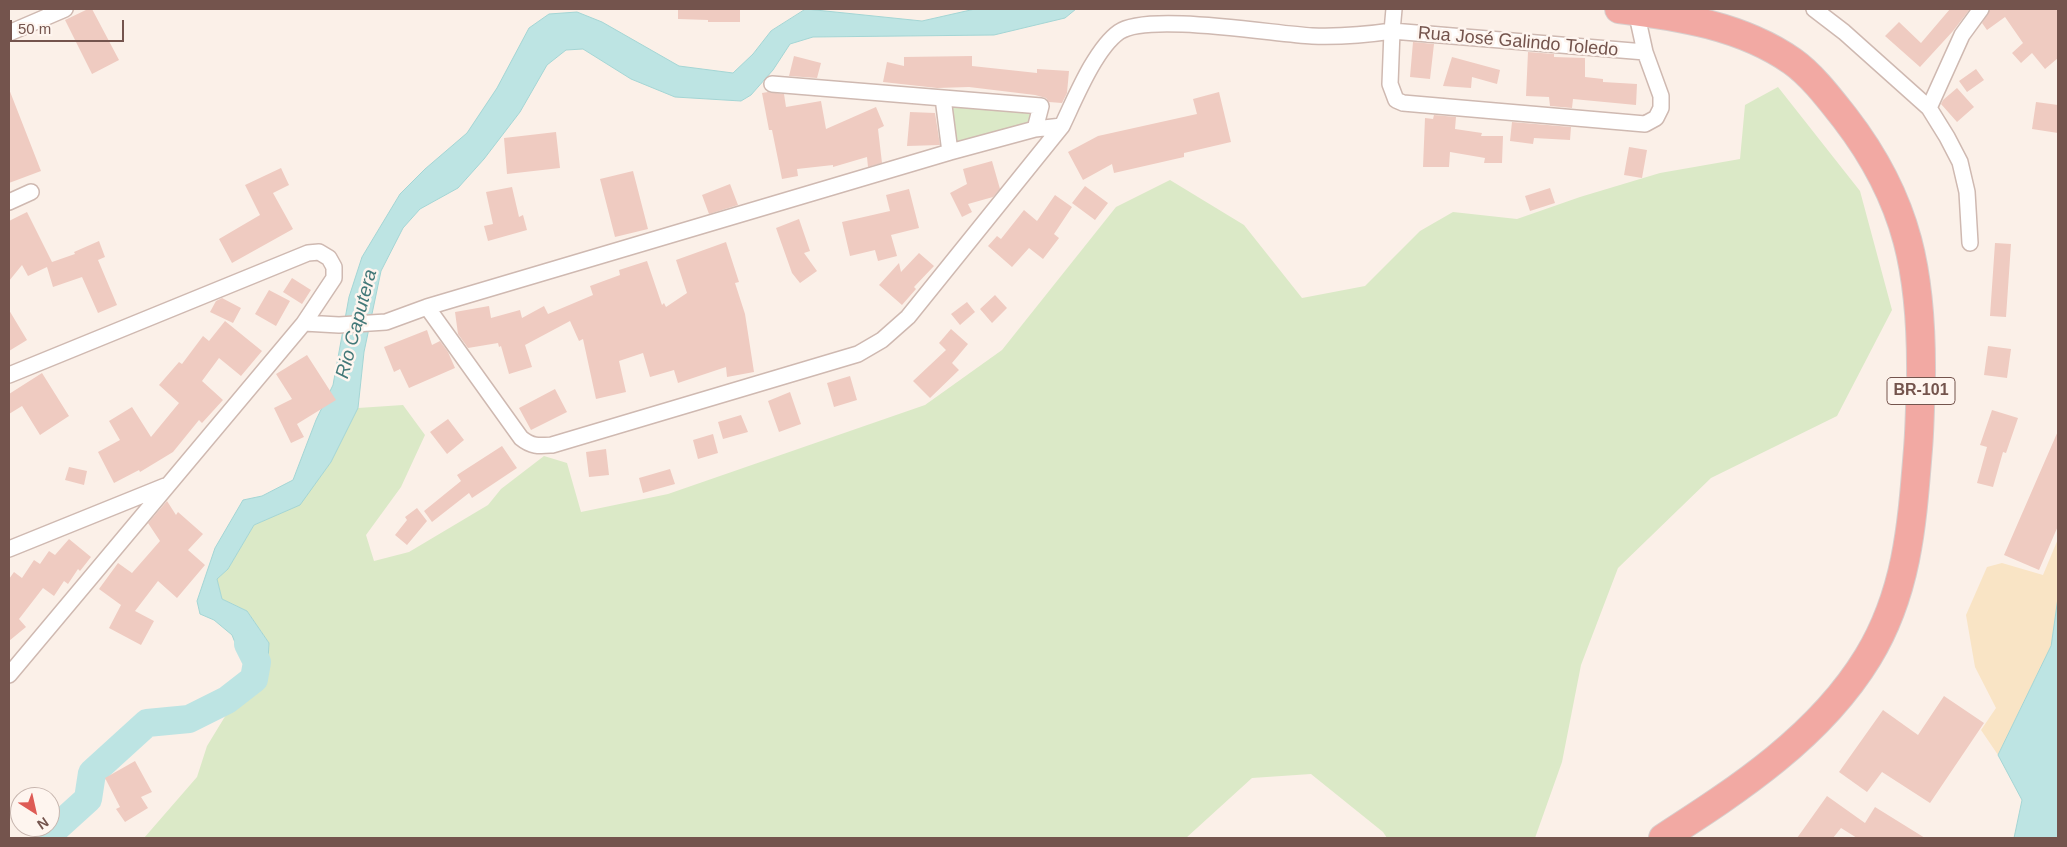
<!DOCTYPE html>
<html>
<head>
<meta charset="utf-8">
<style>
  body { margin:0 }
  #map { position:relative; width:2067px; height:847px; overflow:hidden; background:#fbf0e8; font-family:Helvetica,sans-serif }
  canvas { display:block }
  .frame { position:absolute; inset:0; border:10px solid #74544d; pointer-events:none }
  .north { position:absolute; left:10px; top:787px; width:50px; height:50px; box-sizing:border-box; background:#fef5ef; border:1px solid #c7b5ae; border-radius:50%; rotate:145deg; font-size:14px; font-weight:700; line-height:20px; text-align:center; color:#74544d }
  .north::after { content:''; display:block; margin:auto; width:18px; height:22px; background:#de5b55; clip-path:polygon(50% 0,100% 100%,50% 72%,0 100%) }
  .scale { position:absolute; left:10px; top:20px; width:114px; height:22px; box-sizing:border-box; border:2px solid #74544d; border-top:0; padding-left:6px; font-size:15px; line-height:18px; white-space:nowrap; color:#74544d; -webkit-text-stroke:4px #fef5ef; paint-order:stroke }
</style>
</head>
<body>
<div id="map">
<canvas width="2067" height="847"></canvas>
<div class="frame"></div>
<div class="north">N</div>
<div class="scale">50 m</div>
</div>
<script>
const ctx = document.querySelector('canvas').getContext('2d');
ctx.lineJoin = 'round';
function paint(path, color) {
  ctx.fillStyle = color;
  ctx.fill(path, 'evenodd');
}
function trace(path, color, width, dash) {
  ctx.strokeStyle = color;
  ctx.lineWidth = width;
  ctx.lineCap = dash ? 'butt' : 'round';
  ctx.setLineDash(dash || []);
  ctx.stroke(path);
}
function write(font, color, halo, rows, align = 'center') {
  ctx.font = font + ' Helvetica,sans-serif';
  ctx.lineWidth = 5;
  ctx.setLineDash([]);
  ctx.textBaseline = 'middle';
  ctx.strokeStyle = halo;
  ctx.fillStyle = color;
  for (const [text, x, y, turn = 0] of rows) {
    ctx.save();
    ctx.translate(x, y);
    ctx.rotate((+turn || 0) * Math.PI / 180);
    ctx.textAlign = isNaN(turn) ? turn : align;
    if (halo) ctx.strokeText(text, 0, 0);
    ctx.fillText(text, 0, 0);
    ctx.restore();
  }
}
const green = new Path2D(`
  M1778,87L1860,191L1892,310L1837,416L1711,478L1618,568L1581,665L1562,762L1535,838H1387L1383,832L1311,774L1252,778L1186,838H144L197,777L207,746L232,705L267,677L269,643L247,611L222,599L217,579L228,569L254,525L300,504L331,462L358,408L403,405L425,435L401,487L366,535L374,561L409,552L488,505L501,489L544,456L567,463L581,512L668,494L925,405L1002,350L1116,207L1170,180L1244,225L1302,298L1365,286L1420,231L1453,212L1517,219L1580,197L1660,173L1740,159L1745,105Z
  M947,103L1037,109L1033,127L952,147Z`);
const sand = new Path2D(`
  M2058,539V598L2051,646L1998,755L1981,730L1996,708L1975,667L1966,615L1987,567L2002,563L2043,575Z`);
const water = new Path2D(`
  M806,9L922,21L975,9H1076L1065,18L994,35L813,37L790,44L773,70L751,95L741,101L675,97L631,79L583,49L566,50L547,65L520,112L484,159L458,188L420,209L403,228L381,271L364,352L358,408L331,462L300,505L254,525L228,569L217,579L222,599L247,611L269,643L267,677L254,679L249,657L236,645L232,635L214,620L200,614L197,601L215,548L243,500L262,496L293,480L316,420L333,385L349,297L362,257L400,194L425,169L467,133L497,88L529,28L549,14L577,12L602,22L679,66L733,73L753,54L771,31Z
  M2058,598V838H2014L2022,800L1998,755L2051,646Z`);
const river = new Path2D(`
  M48,838L56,828L88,799L92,773L147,723L189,719L227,700L254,679L257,662L248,644`);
const building = new Path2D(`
  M88,9H92L119,60L92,74L65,20Z
  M678,9H740V22H708V20L678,19Z
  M1950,9H1970L1953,31L1920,67L1885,36L1899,22L1921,43Z
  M1990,9H2058V58L2045,69L2032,53L2021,63L2012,53L2023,43L2005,17L1987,30L1982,23Z
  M1413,42L1434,44L1430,79L1410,77Z
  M1528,52L1554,54V57L1585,58V77L1603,79V82L1637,84L1636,105L1573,99L1572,108L1550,106L1549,97L1526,96Z
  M794,56L821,63L817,78L789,76Z
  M972,56V66L1037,73V69L1069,71L1067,93L1062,103L1049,102L1046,98L1035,95L969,87L937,88L883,82L887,62L904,66V57Z
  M1452,57L1500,70L1497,84L1472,77L1471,88L1443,86Z
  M1976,69L1984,80L1967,92L1959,81Z
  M1957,88L1974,107L1957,122L1941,104L1943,100Z
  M9,89L41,171L9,183Z
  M768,92L784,94L786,107L821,101L826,129L876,107L884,126L878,129L882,163L868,167L867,157L833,167V165L797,169L798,176L782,179L772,130H769L762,93Z
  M1219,92L1231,142L1184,153V157L1114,173L1112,164L1083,180L1068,152L1098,136L1197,114L1193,99Z
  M2036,102L2058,105V133L2032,129Z
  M910,112L935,113L940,145L907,146Z
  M1434,115L1456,117L1455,129L1482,133L1481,136H1503L1502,163H1484L1485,158L1450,152L1449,167H1423L1425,118L1433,119Z
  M1512,122L1571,127L1570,140L1534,138L1533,144L1510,141Z
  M556,132L560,168L507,174L504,138Z
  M1629,147L1647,150L1642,178L1624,175Z
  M992,161L1000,189L993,197L968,204L972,212L962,217L950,193L967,184L963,169Z
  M281,168L289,185L273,193L293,229L232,263L219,239L260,215L245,185Z
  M633,171L648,229L615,237L600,179Z
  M730,184L738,205L709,214L702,195Z
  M1085,186L1108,203L1095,220L1072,203Z
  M512,187L519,217L523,215L527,230L488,241L484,226L493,224L486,192Z
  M1550,188L1555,203L1530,211L1525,196Z
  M909,189L919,228L891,235L897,256L878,261L875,250L850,256L842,222L890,211L886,195Z
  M1055,195L1072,207L1054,234L1059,238L1043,259L1029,248L1012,267L988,246L997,236L1001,239L1024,210L1037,221Z
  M27,212L52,262L75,254L74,252L99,241L105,257L98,260L117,305L98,313L82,277L53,287L47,267L28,276L22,265L9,281V221Z
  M799,219L810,251L804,253L817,271L800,283L792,273L776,228Z
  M726,242L739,282L735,283L745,314L754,372L727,377L726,367L678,383L674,370L650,377L643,353L619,361L626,392L596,399L583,339L579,341L570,321L525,345L532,367L509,374L501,346L499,347L498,343L468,348L458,334L455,312L489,306L491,318L520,310L522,318L544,306L548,314L593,295L590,286L620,275L619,270L647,261L662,305L664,303L666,307L687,293L676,260Z
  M1995,243L2011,244L2006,317L1990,316Z
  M919,253L934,266L914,287L916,289L902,305L879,285L899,263L901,272Z
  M292,278L311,290L302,304L283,292Z
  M269,290L290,301L276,326L255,314Z
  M995,295L1007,308L992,323L980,309Z
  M222,298L241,308L233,323L210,312L216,301Z
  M967,302L975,312L960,325L951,314Z
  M9,310L27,340L9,351Z
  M225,321L262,351L241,376L219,358L202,381L223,400L202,423L199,420L173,452L140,472L139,470L114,483L98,452L120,440L109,421L132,407L151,437L179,403L159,385L179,362L182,364L203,336L209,341Z
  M951,329L968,344L952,363L959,370L930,398L913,381L946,350L939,343Z
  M427,330L432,345L440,341L448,352L455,368L409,388L400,369L394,372L384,347Z
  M1988,346L2011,349L2007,378L1984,375Z
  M307,355L336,400L297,424L304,437L291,443L274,408L292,399L276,374Z
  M42,373L69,416L40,435L22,406L9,414V394Z
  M850,376L857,400L834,407L827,383Z
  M555,389L567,412L531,430L519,408Z
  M790,392L801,424L779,432L768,401Z
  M1992,410L2018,418L2006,453L2003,452L1993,487L1977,483L1987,447L1980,445Z
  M741,415L748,432L723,439L718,422Z
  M448,419L464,440L447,454L430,432Z
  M2058,431V526L2039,570L2004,555Z
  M713,434L718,453L698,459L693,440Z
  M502,446L517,468L472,498L469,493L432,522L424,511L461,481L457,475Z
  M606,449L609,475L589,477L586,452Z
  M69,467L87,471L84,485L65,480Z
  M670,469L675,484L643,493L639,478Z
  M167,501L176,515L178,512L203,534L188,550L205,565L177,598L158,581L135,611L154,621L141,645L109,628L121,605L99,589L118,563L132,573L160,541L148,523Z
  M417,508L427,521L407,545L395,535L407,520L405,517Z
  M69,539L91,557L80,571L78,569L68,584L64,581L54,596L43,588L19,619L26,627L9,641V579L14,572L22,578L34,560L40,564L49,551L55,555Z
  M1944,696L1984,723L1930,803L1882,772L1867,792L1839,772L1883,710L1918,735Z
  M135,761L152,792L141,797L148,808L125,822L116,809L120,807L105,778Z
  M1827,796L1865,823L1875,807L1925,838H1857L1841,828L1833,838H1797Z`);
const street = new Path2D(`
  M1814,9L1844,32L1929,108L1947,137L1960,162L1967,192L1970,243
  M1636,11L1645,52L1661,96V108L1656,118L1645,124L1403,103L1396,100L1390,84L1392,31L1645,52
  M9,33L65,9
  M772,84L1041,106L1035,129
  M943,98L950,152
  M1929,108L1962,35L1981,9
  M9,202L31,192
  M427,307L521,438C532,447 539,446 552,445L858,354L882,340L908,317L1062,126
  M9,375L308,253L319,252L329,258L334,267V278L304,323
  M9,549L165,486
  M9,675L304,323L339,325L386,322L427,307L950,152L1035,129L1062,126C1075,99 1095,49 1119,32C1147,12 1273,34 1312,36C1339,37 1365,35 1392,31L1394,9`);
const highway = new Path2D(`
  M1619,9C1678,16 1742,26 1792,61C1812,75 1830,99 1845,118C1909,201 1922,275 1921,377C1920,401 1920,425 1918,449C1912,523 1908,591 1868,657C1820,736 1739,789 1663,838`);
const shields = [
  [1921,391,68]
];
const shieldNames = [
  ["BR-101",1921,391]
];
const streetNames = [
  ["Rua José Galindo Toledo",1518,42,5]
];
const waterNames = [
  ["Rio Caputera",357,324,-75]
];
paint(green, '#dbe9c7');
paint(sand, '#f9e4c5');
paint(water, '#bde4e3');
trace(water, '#a4d5d4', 1);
trace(river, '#bde4e3', 28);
paint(building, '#efcbc1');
trace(street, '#cfb9b1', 18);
trace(highway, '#d8cfcd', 30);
trace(street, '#fff', 15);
trace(highway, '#f2a9a3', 28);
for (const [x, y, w] of shields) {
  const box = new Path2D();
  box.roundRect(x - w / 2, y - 13.5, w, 27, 4);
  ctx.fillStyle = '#fef5ef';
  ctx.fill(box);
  trace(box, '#74544d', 1);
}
write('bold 16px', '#74544d', null, shieldNames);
write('18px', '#74544d', '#fef5ef', streetNames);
write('italic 19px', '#427878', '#fef5ef', waterNames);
</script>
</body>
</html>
